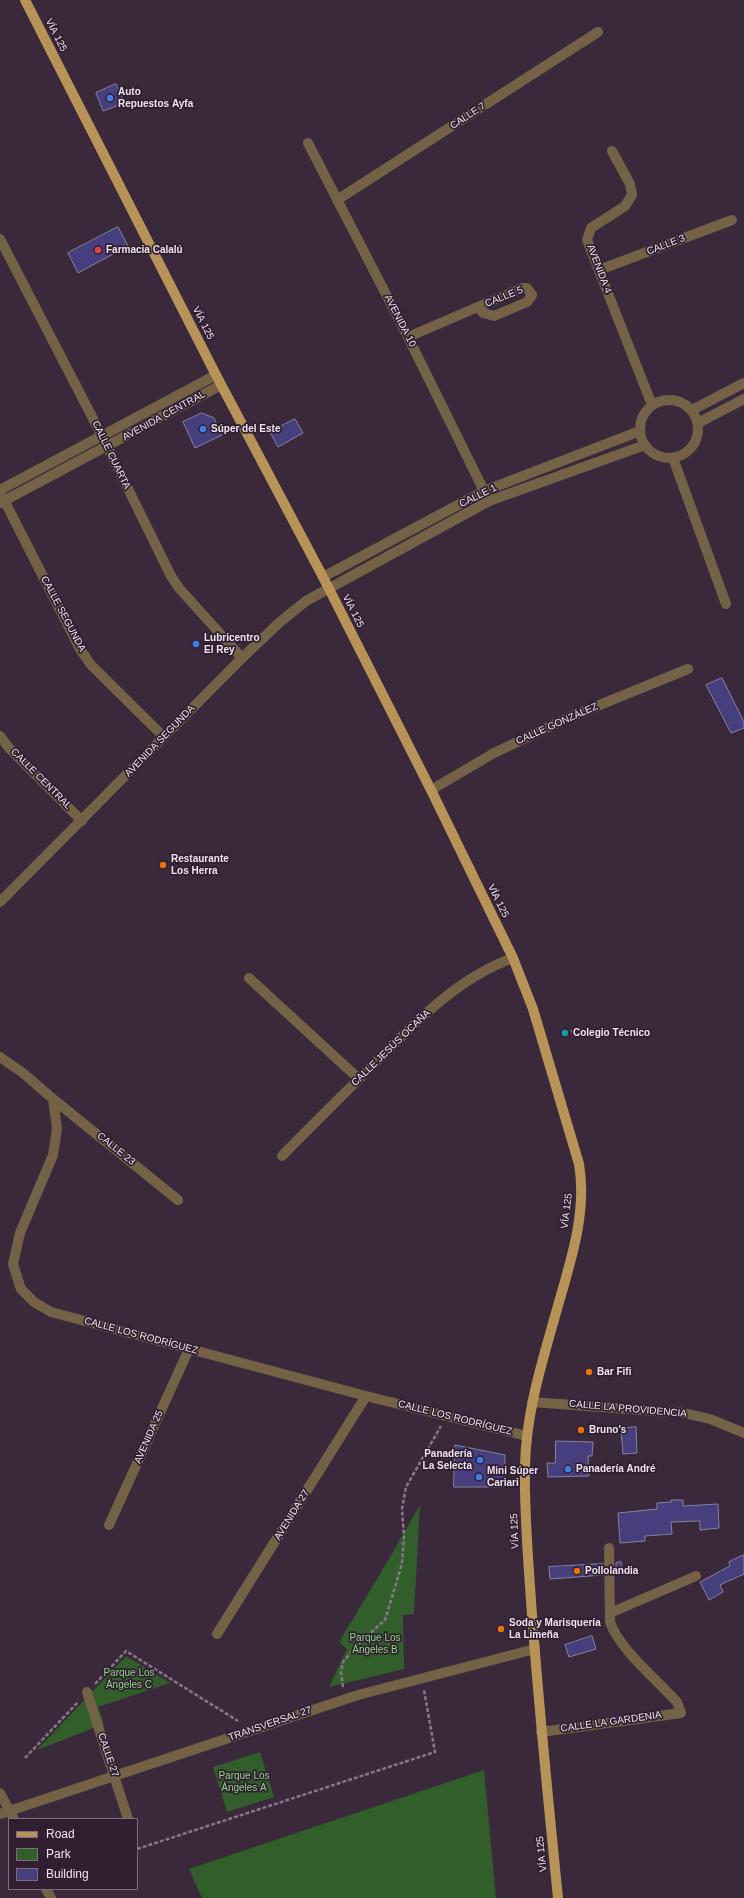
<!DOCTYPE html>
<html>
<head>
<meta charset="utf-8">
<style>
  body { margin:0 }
  #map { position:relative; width:744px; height:1898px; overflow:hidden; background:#3a293b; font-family:Arial,sans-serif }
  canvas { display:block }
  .legend { position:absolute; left:8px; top:1818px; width:130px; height:72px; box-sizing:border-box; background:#301f31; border:1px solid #7c6d7c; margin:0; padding:5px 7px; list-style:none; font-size:12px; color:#ede2ed }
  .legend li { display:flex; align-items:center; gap:8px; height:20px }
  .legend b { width:20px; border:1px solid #7c6d7c }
</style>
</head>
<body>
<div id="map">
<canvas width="744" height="1898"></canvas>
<ul class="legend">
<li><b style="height:5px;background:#b89357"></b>Road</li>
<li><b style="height:11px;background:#315e2a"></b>Park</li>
<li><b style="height:11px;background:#473e7e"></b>Building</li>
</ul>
</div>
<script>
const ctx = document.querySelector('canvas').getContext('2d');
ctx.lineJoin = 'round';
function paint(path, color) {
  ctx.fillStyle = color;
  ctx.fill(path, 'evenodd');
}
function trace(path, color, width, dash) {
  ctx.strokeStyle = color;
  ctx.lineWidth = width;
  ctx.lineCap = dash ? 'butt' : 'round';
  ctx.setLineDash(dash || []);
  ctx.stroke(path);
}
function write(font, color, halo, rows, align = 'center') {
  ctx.font = font + ' Arial,sans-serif';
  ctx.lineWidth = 3.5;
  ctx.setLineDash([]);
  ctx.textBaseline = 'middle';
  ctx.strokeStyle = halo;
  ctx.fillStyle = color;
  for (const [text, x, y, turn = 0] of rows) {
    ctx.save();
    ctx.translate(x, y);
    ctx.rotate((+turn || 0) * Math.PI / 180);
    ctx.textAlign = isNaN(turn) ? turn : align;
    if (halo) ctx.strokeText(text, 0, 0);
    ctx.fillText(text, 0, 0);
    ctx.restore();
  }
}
const green = new Path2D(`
  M420,1505L414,1614L403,1615L404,1669L329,1687L347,1649L339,1642L390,1557Z
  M126,1656L170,1683L98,1707L104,1724L37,1750Z
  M260,1752L274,1797L227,1812L213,1767Z
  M484,1770L496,1898H202L189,1869Z`);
const building = new Path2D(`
  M116,84L125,103L103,111L96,93Z
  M118,227L128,246L78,273L68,253Z
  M202,413L214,418L222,435L195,448L183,422Z
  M295,419L303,433L278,447L270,432Z
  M722,678L744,722V728L731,733L706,685Z
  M636,1427L637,1453L623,1454L621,1429Z
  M556,1441L593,1442L592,1456H588L589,1476L548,1477L547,1463H555Z
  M455,1445L505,1455L504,1487H454Z
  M671,1500H683V1506L718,1504L719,1528L700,1530V1521L671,1522L672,1534L645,1536V1541L620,1543L618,1513L657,1509V1503L671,1502Z
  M744,1555V1574L720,1585L723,1592L709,1600L700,1582L730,1566L729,1562Z
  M621,1562L622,1573L616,1574V1563Z
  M603,1564V1575L550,1579L549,1567Z
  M592,1636L596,1649L569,1657L565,1645Z`);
const path = new Path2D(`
  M565,1033L576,1030
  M95,1684L126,1651L238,1721
  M343,1687L341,1672L343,1662L360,1642L385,1620L402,1564L404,1537L402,1509L406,1487L441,1426
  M25,1758L78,1702
  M137,1849L435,1752L424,1690`);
const minor = new Path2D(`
  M308,143L408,337L489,501
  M612,151L630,184L632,195L625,206L591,228L587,240L652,405
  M337,200L598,32
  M0,239L102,436L171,576L179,588L242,658
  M599,270L732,220
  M408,337L522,288H527L532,295L527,302L494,316L483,313L479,307
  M640 429a29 29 0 1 1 58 0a29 29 0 1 1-58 0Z
  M692,410L744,383
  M698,423L744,399
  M673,458L726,604
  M0,490L216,375
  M0,492L80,649L91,665L164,737
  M0,503L221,385
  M323,577L484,491L640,431
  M0,736L9,748L82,821
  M431,790L494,753L570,717L688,669
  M0,902L242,658L280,622L306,601L489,501L645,445
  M249,978L359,1079
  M0,1057L23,1073L53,1099L57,1129L53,1155L20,1233L13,1264L21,1289L34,1302L51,1312L366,1396L527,1436
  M53,1099L178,1200
  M282,1156C312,1125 343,1095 374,1064C415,1023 457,978 513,958
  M532,1402L684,1413L710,1419L744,1433
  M109,1525L189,1349
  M610,1613L696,1576
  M217,1634L366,1396
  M87,1692L128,1819
  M541,1732L681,1713L677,1702C657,1680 619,1649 610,1622L609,1548
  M0,1793L14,1819
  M0,1814L358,1695L535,1649
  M46,1889L51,1898`);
const major = new Path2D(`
  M25,0L216,375L323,577L431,790L513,958L533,1009L579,1164C587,1210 572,1257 559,1302C544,1356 526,1410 525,1466C524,1511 528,1556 531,1601C538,1700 548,1799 558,1898`);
const markers = [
  [110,98,4,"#3f7fe0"],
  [98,250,4,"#e0444e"],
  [203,429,4,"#3f7fe0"],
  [196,644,4,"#3f7fe0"],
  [163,865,4,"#e8710a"],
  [565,1033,4,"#0f9aa8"],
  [589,1372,4,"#e8710a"],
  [581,1430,4,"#e8710a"],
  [480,1460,4,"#3f7fe0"],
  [568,1469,4,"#3f7fe0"],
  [479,1477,4,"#3f7fe0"],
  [577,1571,4,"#e8710a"],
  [501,1629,4,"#e8710a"]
];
const streetNames = [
  ["VÍA 125",56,35,63],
  ["CALLE 7",468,116,-33],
  ["CALLE 3",666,245,-21],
  ["AVENIDA 4",599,269,69],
  ["CALLE 5",504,297,-22],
  ["AVENIDA 10",400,321,63],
  ["VÍA 125",203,323,63],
  ["AVENIDA CENTRAL",164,416,-29],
  ["CALLE CUARTA",111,455,64],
  ["CALLE 1",478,496,-26],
  ["VÍA 125",353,611,63],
  ["CALLE SEGUNDA",63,614,62],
  ["CALLE GONZÁLEZ",557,724,-24],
  ["AVENIDA SEGUNDA",160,741,-46],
  ["CALLE CENTRAL",41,779,45],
  ["VÍA 125",498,901,64],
  ["CALLE JESÚS OCAÑA",391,1048,-44],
  ["CALLE 23",116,1149,39],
  ["VÍA 125",567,1211,-83],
  ["CALLE LOS RODRÍGUEZ",141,1336,15],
  ["CALLE LA PROVIDENCIA",628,1409,5],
  ["CALLE LOS RODRÍGUEZ",455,1418,14],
  ["AVENIDA 25",149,1437,-66],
  ["AVENIDA 27",292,1515,-58],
  ["VÍA 125",515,1531,-92],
  ["CALLE LA GARDENIA",611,1722,-8],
  ["TRANSVERSAL 27",270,1724,-19],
  ["CALLE 27",108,1755,71],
  ["VÍA 125",542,1854,-96]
];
const poiNames = [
  ["Auto",118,92],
  ["Repuestos Ayfa",118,104],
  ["Farmacia Calalú",106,250],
  ["Súper del Este",211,429],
  ["Lubricentro",204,638],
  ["El Rey",204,650],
  ["Restaurante",171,859],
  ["Los Herra",171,871],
  ["Colegio Técnico",573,1033],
  ["Bar Fifi",597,1372],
  ["Bruno's",589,1430],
  ["Panadería",472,1454,"right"],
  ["La Selecta",472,1466,"right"],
  ["Panadería André",576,1469],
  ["Mini Súper",487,1471],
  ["Cariari",487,1483],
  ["Pollolandia",585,1571],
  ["Soda y Marisquería",509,1623],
  ["La Limeña",509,1635]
];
const parkNames = [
  ["Parque Los",375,1638],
  ["Ángeles B",375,1650],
  ["Parque Los",129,1673],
  ["Ángeles C",129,1685],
  ["Parque Los",244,1776],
  ["Ángeles A",244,1788]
];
paint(green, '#315e2a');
paint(building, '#473e7e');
trace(building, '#84839d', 1);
trace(path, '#867786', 2.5, [4, 2]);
trace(minor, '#746246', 10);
trace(major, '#b89357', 10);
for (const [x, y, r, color] of markers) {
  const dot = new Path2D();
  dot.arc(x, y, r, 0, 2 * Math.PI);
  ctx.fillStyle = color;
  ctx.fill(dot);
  trace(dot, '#301f31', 1.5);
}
write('10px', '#ede2ed', '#301f31', streetNames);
write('bold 10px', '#ede2ed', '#301f31', poiNames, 'left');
write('10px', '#8dd683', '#301f31', parkNames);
</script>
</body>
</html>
